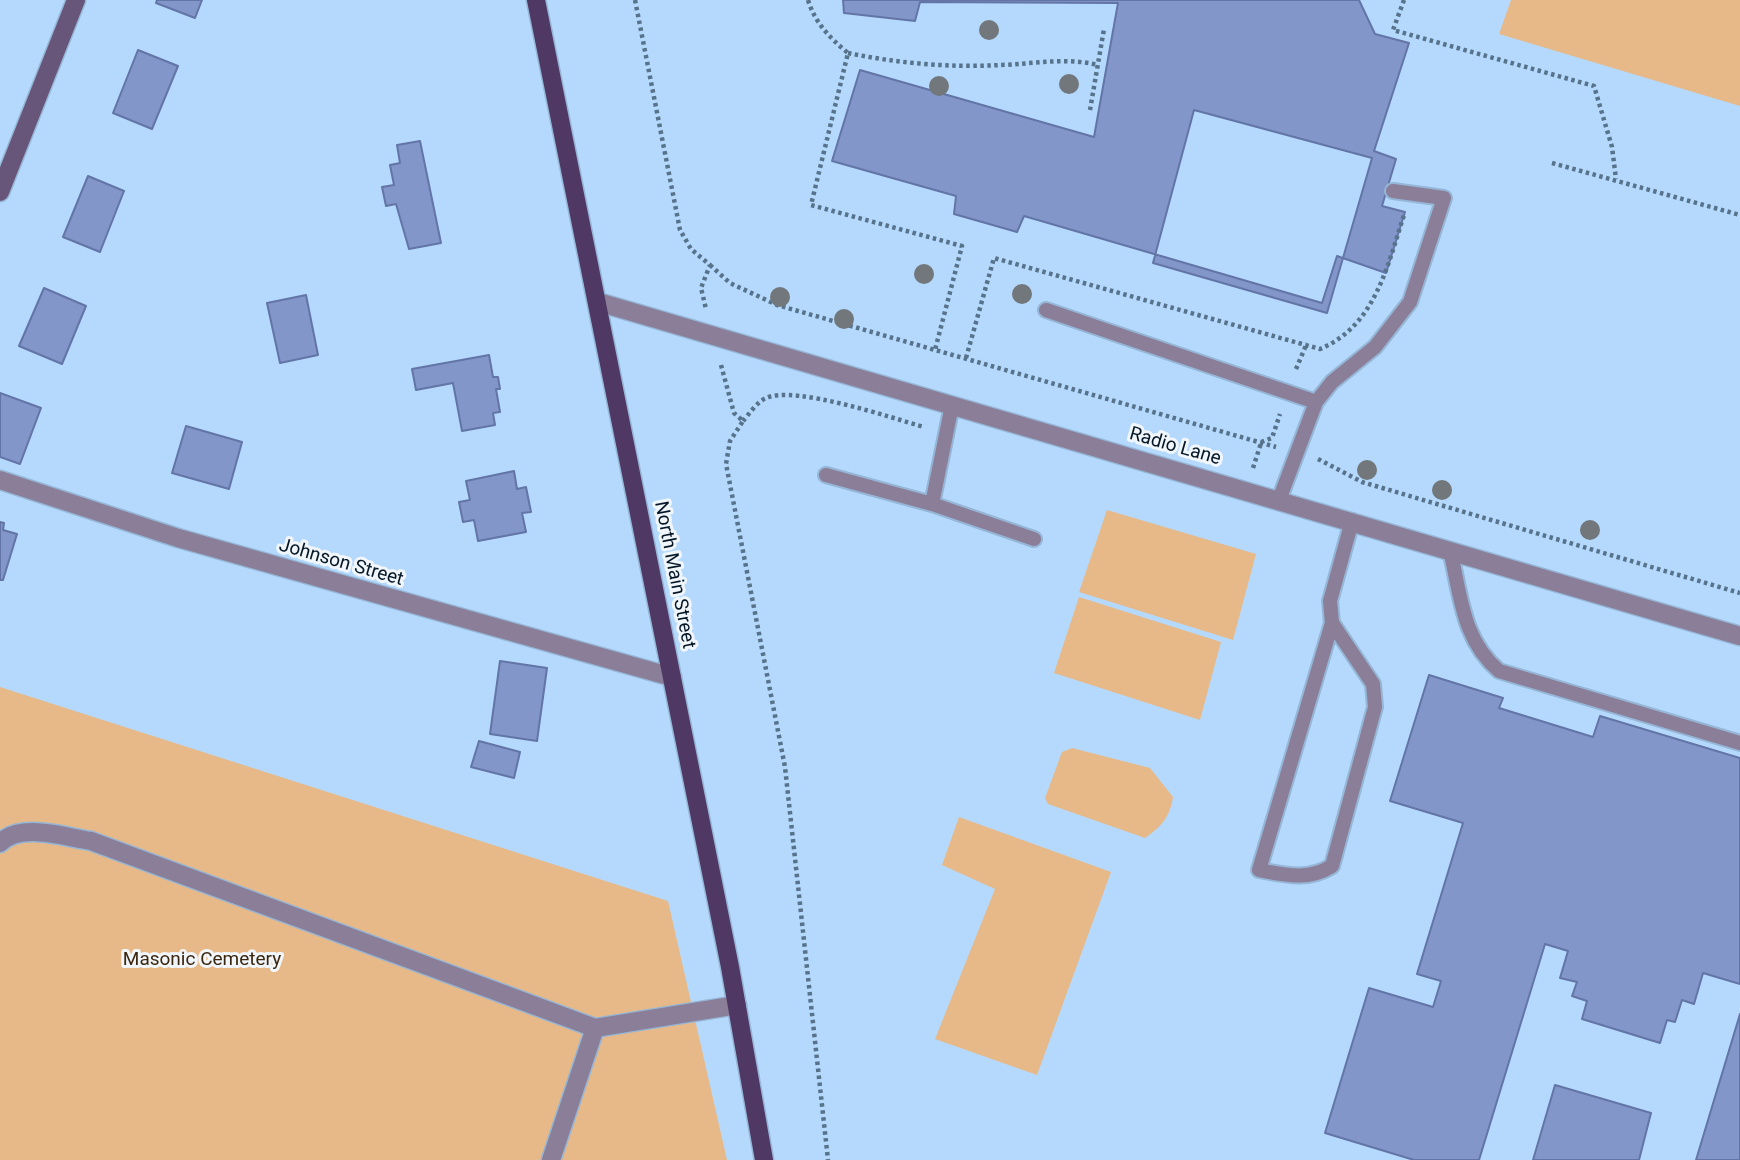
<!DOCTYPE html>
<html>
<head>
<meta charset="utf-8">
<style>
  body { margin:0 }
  canvas { display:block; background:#b4d9fd }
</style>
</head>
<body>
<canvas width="1740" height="1160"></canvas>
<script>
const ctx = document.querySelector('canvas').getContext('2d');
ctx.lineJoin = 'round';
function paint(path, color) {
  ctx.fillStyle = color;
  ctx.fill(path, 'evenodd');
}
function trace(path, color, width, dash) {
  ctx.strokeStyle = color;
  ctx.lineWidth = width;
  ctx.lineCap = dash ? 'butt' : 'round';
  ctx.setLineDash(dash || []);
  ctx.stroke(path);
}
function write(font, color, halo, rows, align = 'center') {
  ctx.font = font + ' Roboto,sans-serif';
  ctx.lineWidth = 6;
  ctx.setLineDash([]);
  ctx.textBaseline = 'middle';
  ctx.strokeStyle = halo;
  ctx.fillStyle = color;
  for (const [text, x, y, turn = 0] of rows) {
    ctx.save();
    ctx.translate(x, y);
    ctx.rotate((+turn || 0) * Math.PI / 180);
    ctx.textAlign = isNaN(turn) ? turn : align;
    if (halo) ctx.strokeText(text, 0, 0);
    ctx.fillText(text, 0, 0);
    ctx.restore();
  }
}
const green = new Path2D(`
  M1511,0H1740V106L1499,34Z
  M1107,510L1256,554L1233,640L1079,592Z
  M1079,597L1221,642L1200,720L1054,673Z
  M0,687L668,901L727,1160H0Z
  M1072,748L1150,768L1173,797C1170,817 1161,827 1145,838L1048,804L1045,798L1062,752Z
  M959,817L1111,872L1037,1075L935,1039L995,889L942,865Z`);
const building = new Path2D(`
  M157,0H202L195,18L156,3Z
  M843,0H1359L1375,34L1409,43L1374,151L1396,159L1382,206L1405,212L1386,273L1337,256L1322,303L1024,216L1017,232L954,214L956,196L832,161L860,70L1094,137L1118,3L920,2L915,21L844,13Z
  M138,50L178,66L152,129L113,113Z
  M1194,110L1372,158L1327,313L1153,263Z
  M420,141L441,243L409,249L396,204L386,206L382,187L394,185L390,165L400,163L397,145Z
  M88,176L124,191L100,252L63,237Z
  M44,288L86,306L62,364L19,346Z
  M306,295L318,355L280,363L267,303Z
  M489,355L493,377H498L500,389H496L500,412L493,413L495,425L462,431L453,383L416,390L412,369Z
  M0,393L41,408L20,464L0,457Z
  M186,426L242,442L229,489L172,473Z
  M514,471L517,489L526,487L531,512L522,513L526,532L478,541L474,520L463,522L459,502L470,500L466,481Z
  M0,522L4,523L3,530L17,534L3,580H0Z
  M500,661L547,668L537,741L490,734Z
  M1429,675L1503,698L1499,708L1593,737L1600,716L1740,758V984L1703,973L1694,1004L1682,1000L1675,1022L1667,1020L1660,1043L1582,1019L1587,1001L1572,996L1577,982L1560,978L1568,951L1545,944L1479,1160H1414L1325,1133L1369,988L1433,1007L1441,981L1417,974L1463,823L1390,801Z
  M479,741L520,752L514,778L471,767Z
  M1740,1014V1160H1696Z
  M1555,1085L1651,1113L1639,1160H1533Z`);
const path = new Path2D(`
  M635,0L680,230L691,249L710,265L701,288L706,309
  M808,0C815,23 830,38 848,53L811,205L962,246L935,350
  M1404,0L1393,30L1594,86L1612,147L1616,179
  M848,53C896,63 951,68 1000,65C1034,64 1065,57 1098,65
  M1090,110L1104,29
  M1552,163L1740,215
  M710,265L730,283L777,305L1276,447
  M966,358L994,258L1320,349C1375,326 1387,267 1404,215
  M721,365L734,413L743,421L730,441L726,464L785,767L828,1160
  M1296,369L1307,343
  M743,421C749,414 758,401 766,398C795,385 892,418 924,427
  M1261,442L1272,438L1280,414
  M1318,459L1362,482L1740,593
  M1253,468L1261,443`);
const lane = new Path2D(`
  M1046,310L1316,402
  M952,405L932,504L1034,539
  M826,475L932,504
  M1279,500L1316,402L1332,382L1375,347L1410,302L1444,198L1393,191
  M1450,550C1461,596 1462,639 1499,671L1740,743
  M1332,623L1259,870C1286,875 1308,881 1332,866L1375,707L1373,684L1332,623L1330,601L1352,521`);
const street = new Path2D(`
  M598,302L1740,636
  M0,480L178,538L672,677
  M0,843C21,822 64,837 91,841L595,1028L737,1005
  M551,1160L595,1028`);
const secondary = new Path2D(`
  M0,192L76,0`);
const primary = new Path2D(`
  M536,0L730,967L764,1160`);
const trees = [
  [989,30],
  [1069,84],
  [939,86],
  [924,274],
  [1022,294],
  [780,297],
  [844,319],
  [1367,470],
  [1442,490],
  [1590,530]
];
const streetNames = [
  ["Radio Lane",1175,447,16],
  ["Johnson Street",341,563,16],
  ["North Main Street",674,575,79]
];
const parkNames = [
  ["Masonic Cemetery",202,960]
];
paint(green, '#e7b989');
paint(building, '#8296c9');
trace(building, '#6375a6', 2);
trace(lane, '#95b6d6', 18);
trace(street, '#95b6d6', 21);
trace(secondary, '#95b6d6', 21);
trace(primary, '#95b6d6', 21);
trace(path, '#57728b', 4.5, [3.5, 3.5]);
trace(lane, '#8b7e98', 14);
trace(street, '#8b7e98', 18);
trace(secondary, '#68557a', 18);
trace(primary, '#503864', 18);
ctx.fillStyle = '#71777a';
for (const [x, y] of trees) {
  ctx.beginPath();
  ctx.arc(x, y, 10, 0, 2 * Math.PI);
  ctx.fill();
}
write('19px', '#061827', '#f1f6fa', streetNames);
write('19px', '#3b270f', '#f1f6fa', parkNames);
</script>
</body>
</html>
